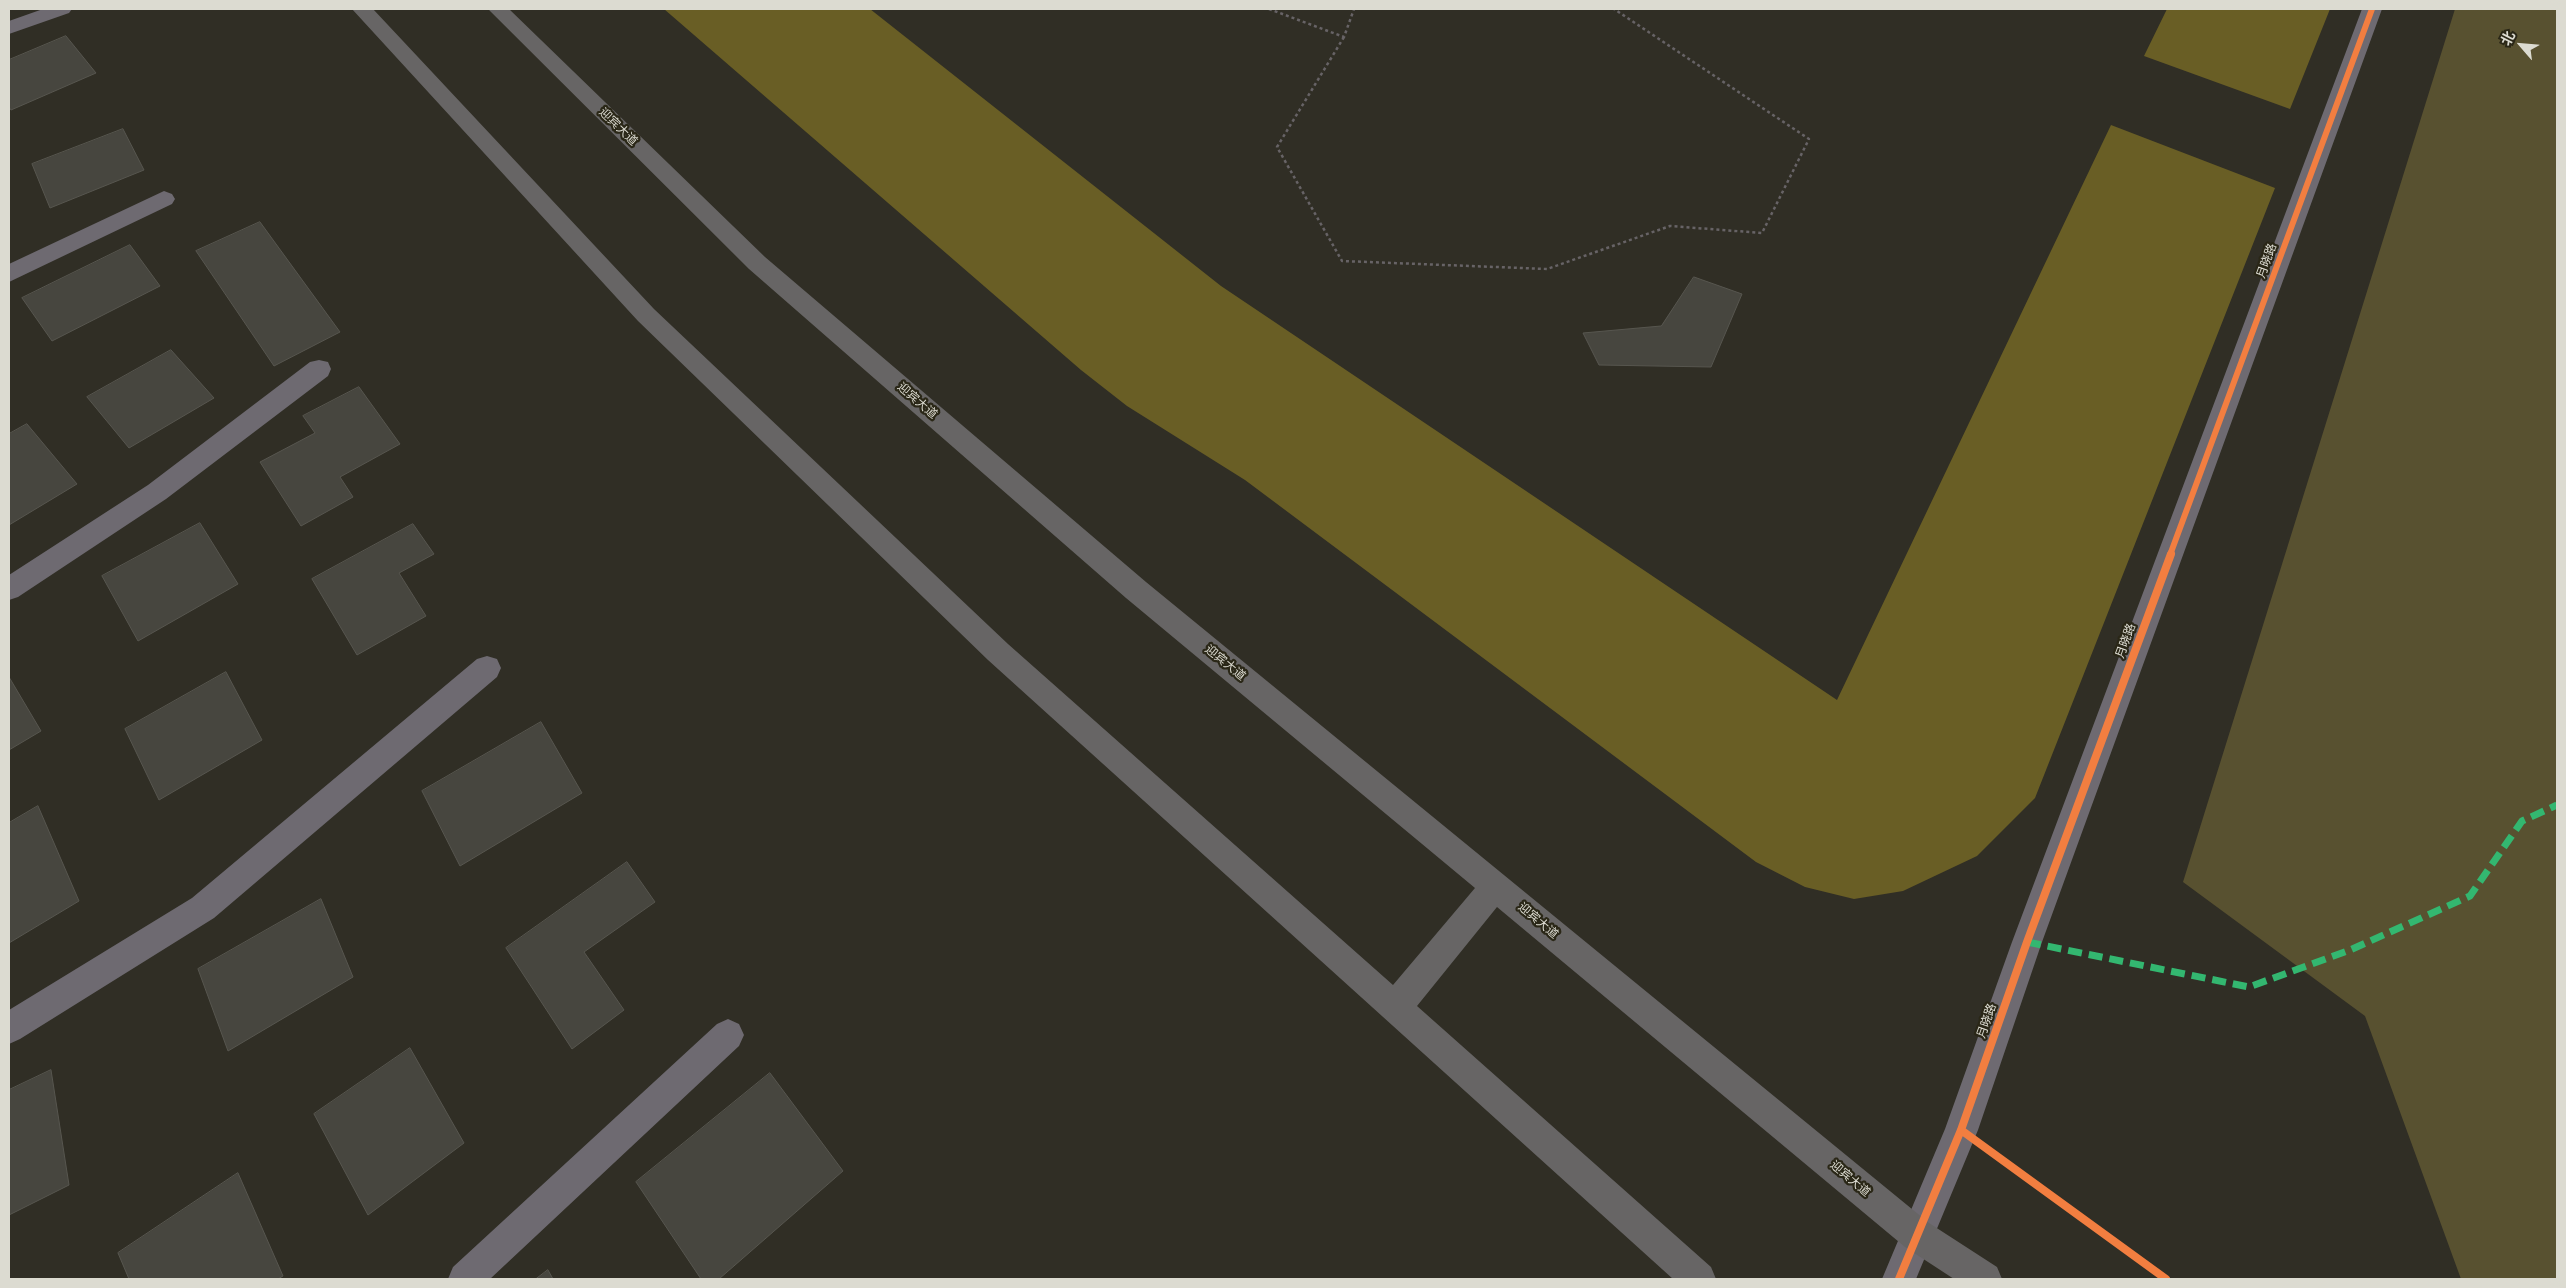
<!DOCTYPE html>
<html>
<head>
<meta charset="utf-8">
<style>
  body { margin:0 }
  #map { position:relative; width:2566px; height:1288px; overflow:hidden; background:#302e25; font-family:Helvetica,"Noto Sans SC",sans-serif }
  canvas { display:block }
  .frame { position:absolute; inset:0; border:10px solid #dcdbd1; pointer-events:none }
  .north { position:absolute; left:2496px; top:20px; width:50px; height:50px; -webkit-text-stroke:4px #2a2717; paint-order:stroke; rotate:297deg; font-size:14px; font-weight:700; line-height:20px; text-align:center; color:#dcdbd1 }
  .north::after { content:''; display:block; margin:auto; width:18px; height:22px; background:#dcdbd1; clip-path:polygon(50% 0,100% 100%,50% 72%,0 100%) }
</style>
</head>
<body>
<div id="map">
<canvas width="2566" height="1288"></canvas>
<div class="frame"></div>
<div class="north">北</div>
</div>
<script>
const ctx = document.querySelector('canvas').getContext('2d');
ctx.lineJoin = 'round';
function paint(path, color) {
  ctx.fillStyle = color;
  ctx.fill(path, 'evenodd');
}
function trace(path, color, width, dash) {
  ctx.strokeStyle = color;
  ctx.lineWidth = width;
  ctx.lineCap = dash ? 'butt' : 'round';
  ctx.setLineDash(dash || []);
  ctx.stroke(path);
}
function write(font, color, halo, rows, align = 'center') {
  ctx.font = font + ' Helvetica,"Noto Sans SC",sans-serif';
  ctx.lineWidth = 4.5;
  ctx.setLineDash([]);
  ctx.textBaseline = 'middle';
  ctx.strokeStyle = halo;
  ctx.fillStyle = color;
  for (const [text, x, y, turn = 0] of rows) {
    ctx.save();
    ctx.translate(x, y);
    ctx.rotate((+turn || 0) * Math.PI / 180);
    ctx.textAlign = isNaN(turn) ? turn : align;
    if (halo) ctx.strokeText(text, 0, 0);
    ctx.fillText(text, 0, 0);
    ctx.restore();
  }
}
const green = new Path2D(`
  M2455,9H2557V1279H2461L2365,1016L2183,882Z`);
const forest = new Path2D(`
  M664,9H870L1221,286L1837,700L2111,125L2275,188L2035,798L1977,856L1903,891L1854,899L1805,887L1756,862L1245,480L1127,406L1081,370Z
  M2167,9H2330L2290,109L2144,56Z`);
const building = new Path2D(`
  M66,36L96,73L11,110L9,107V60Z
  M123,129L144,170L50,208L32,164Z
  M260,222L340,332L274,366L196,251Z
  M130,245L160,286L52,341L22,298Z
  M1694,277L1742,294L1711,367L1599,365L1583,333L1661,326Z
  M171,350L214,398L129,448L87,397Z
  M359,387L400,444L340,477L353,497L301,526L260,462L315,433L303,416Z
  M27,424L77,484L9,525V434Z
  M200,523L238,584L138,641L102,576Z
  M413,524L434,554L399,573L426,616L357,655L312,579Z
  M226,672L262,740L159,800L125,729Z
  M9,677L41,731L9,750Z
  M541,722L582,793L460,866L422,791Z
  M38,806L79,901L9,943V823Z
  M627,862L655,902L584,952L624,1010L572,1049L506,948Z
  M321,899L353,977L228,1051L198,969Z
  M410,1048L464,1143L368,1215L314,1114Z
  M51,1070L69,1185L9,1215V1090Z
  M770,1073L843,1171L719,1279H701L636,1182Z
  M238,1173L283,1276L278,1279H129L118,1253Z
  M548,1270L553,1279H536Z`);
const path = new Path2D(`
  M1269,9L1344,37L1354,9
  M1344,37L1277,147L1342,261L1547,269L1670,226L1762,233L1809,139L1614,9`);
const minor = new Path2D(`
  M43,9H72L69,13L9,34V21Z
  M2362,9H2382L2042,942L1978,1130L1916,1279H1882L1945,1129L2012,942Z
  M164,191L172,194L175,199L172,204L9,282V264Z
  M319,360L328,362L331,369L328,376L166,499L18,597L9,600V575L148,485L310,362Z
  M487,656L497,659L501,668L497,677L214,918L20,1039L9,1044V1010L192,898L477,659Z
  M728,1019L739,1024L744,1035L739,1046L490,1279H448L453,1267L717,1024Z`);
const highway = new Path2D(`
  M352,9H373L654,309L1008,644L1393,985L1475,888L1126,598L749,269L488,9H509L765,257L1146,582L1929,1223L1997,1267L2002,1279H1954L1905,1247L1497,907L1417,1006L1711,1267L1716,1279H1673L988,660L638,321Z`);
const quiet = new Path2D(`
  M2027,942L2249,987L2350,950L2470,896L2522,821L2557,805`);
const cyclewayFar1 = new Path2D(`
  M2170,555L2372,9`);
const cycleway = new Path2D(`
  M1961,1130L2166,1279
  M1899,1279L1961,1130L2027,942L2171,554`);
const streetNames = [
  ["迎宾大道",618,127,44],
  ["月晓路",2267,261,-70],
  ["迎宾大道",917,401,41],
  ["月晓路",2126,641,-70],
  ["迎宾大道",1225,663,39],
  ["迎宾大道",1538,921,40],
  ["月晓路",1987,1021,-71],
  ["迎宾大道",1850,1179,40]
];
paint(green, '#585130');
paint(forest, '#695e25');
paint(building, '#47463f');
trace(building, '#57564f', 1);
trace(path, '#676366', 2.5, [3, 3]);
paint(minor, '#6e6a71');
paint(highway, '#676565');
trace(quiet, '#33b770', 7, [14, 7]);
trace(cyclewayFar1, '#f27e40', 6);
trace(cycleway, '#f27e40', 8);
write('12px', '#dcdbd1', '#2a2717', streetNames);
</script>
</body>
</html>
